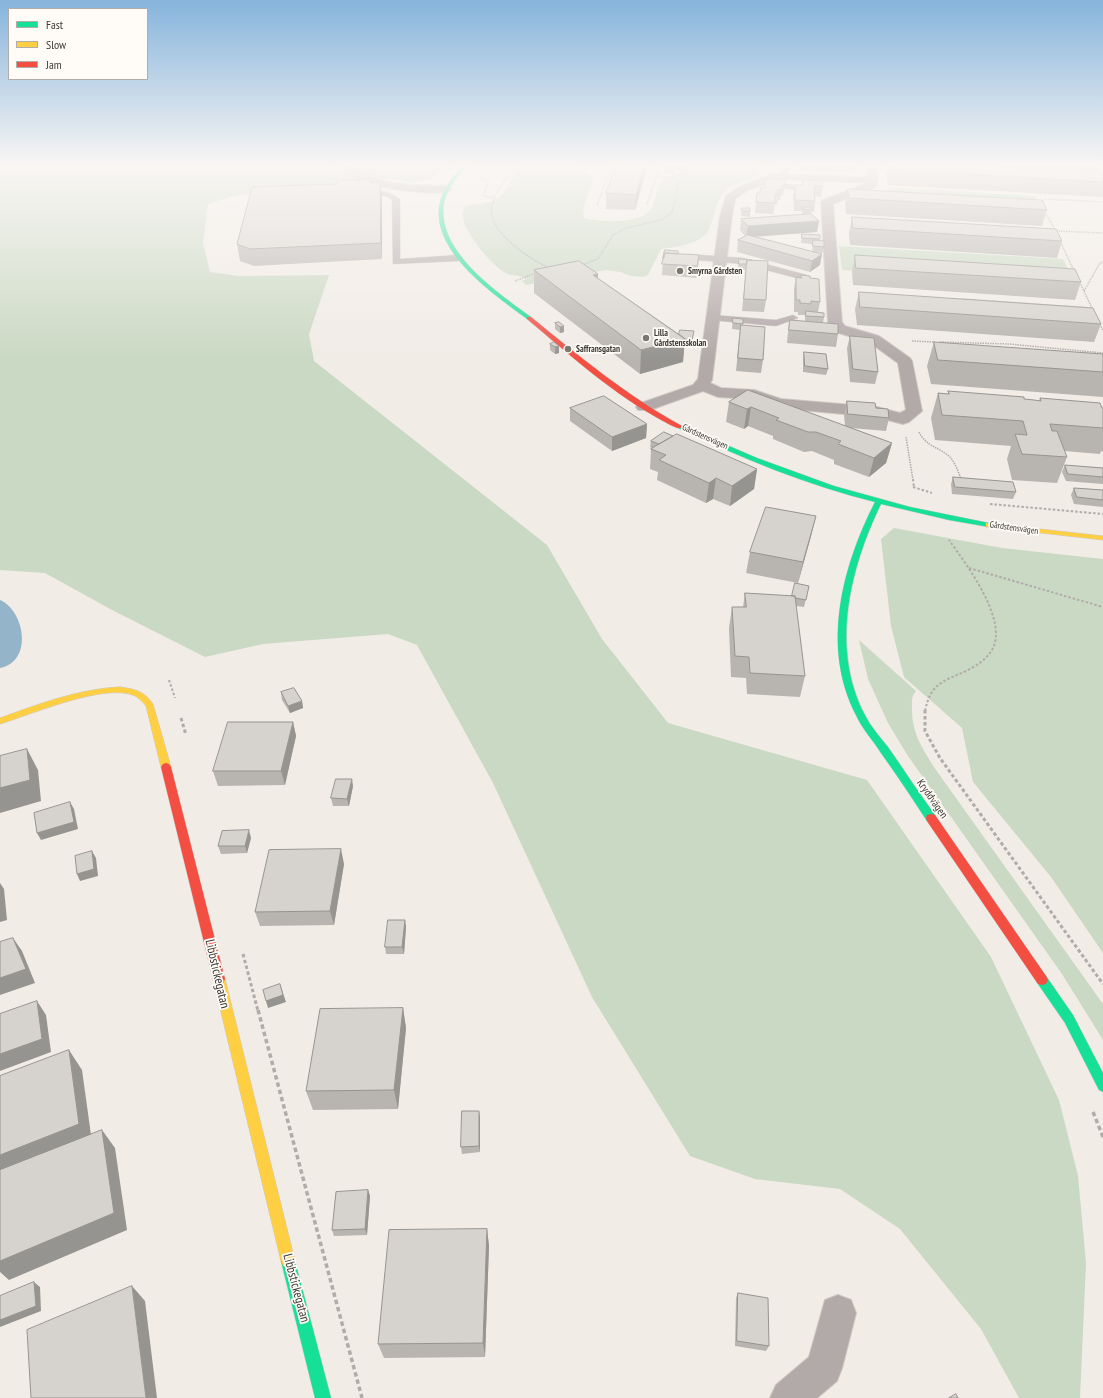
<!DOCTYPE html>
<html>
<head>
<meta charset="utf-8">
<style>
  body { margin:0 }
  #map { position:relative; width:1103px; height:1398px; overflow:hidden; background:#f1ece6; font-family:"PT Sans Narrow",sans-serif }
  canvas { display:block }
  .legend { position:absolute; left:8px; top:8px; width:140px; height:72px; box-sizing:border-box; background:#fffbf6; border:1px solid #b1ada8; margin:0; padding:5px 7px; list-style:none; font-size:12px; color:#3c3934 }
  .legend li { display:flex; align-items:center; gap:8px; height:20px }
  .legend b { width:20px; border:1px solid #b1ada8 }
</style>
</head>
<body>
<div id="map">
<canvas width="1103" height="1398"></canvas>
<ul class="legend">
<li><b style="height:5px;background:#16e098"></b>Fast</li>
<li><b style="height:5px;background:#ffcf43"></b>Slow</li>
<li><b style="height:5px;background:#f24e42"></b>Jam</li>
</ul>
</div>
<script>
const ctx = document.querySelector('canvas').getContext('2d');
ctx.lineJoin = 'round';
function paint(path, color) {
  ctx.fillStyle = color;
  ctx.fill(path, 'evenodd');
}
function trace(path, color, width, dash) {
  ctx.strokeStyle = color;
  ctx.lineWidth = width;
  ctx.lineCap = dash ? 'butt' : 'round';
  ctx.setLineDash(dash || []);
  ctx.stroke(path);
}
function write(font, color, halo, rows, align = 'center') {
  ctx.font = font + ' "PT Sans Narrow",sans-serif';
  ctx.lineWidth = 3.5;
  ctx.setLineDash([]);
  ctx.textBaseline = 'middle';
  ctx.strokeStyle = halo;
  ctx.fillStyle = color;
  for (const [text, x, y, turn = 0] of rows) {
    ctx.save();
    ctx.translate(x, y);
    ctx.rotate((+turn || 0) * Math.PI / 180);
    ctx.textAlign = isNaN(turn) ? turn : align;
    if (halo) ctx.strokeText(text, 0, 0);
    ctx.fillText(text, 0, 0);
    ctx.restore();
  }
}
const green = new Path2D(`
  M0,164H321L324,167L337,169L376,164H449L431,179L413,182L389,179L370,182L283,188L230,197L208,204L203,242L210,272L239,276L329,275L309,334L314,361L547,545L602,639L668,723L867,780L991,957L1059,1100L1078,1176L1086,1263L1080,1398H1019L981,1329L900,1229L840,1189L755,1179L690,1156L592,997L493,783L417,645L388,634L263,644L205,657L112,610L45,573L0,570Z
  M523,164H565L592,175L594,180L583,208L584,218C599,222 640,224 650,210C656,203 655,191 660,183C665,175 675,177 681,171V164H763C760,185 734,179 723,193C714,204 713,228 705,235C694,245 675,247 661,249L648,275L643,277L631,276L620,272L606,270L526,285L522,281L526,279C520,275 515,276 508,274C494,269 465,233 463,218C462,213 464,209 466,206C475,204 486,204 494,200C508,195 512,173 523,164Z
  M888,187L1035,196L1036,200L1031,211L840,200L863,193L872,196L889,190Z
  M839,246L1063,259L1076,284L842,270Z
  M894,528L1002,548L1103,559V953L1051,877L973,782L962,728L904,677L891,626L881,539Z
  M859,640L916,691C911,697 912,701 912,709C912,735 923,749 936,770L1103,1004V1040L1062,974L908,756L888,723L868,679Z`);
const water = new Path2D(`
  M0,600C24,610 34,661 0,668Z`);
const pathFar3 = new Path2D(`
  M517,164C508,177 495,190 492,206C486,231 530,259 549,268
  M479,178L489,182L483,196L495,198
  M1041,202L1046,199L1103,202
  M647,204L661,164
  M597,205L613,164
  M1044,211L1056,231
  M1056,231L1103,233
  M1060,241L1074,271
  M582,265L598,259L613,235L626,228L661,220L669,215L673,210L679,181L673,177L658,176
  M515,281L536,273
  M1084,291L1100,263L1103,262
  M962,299L1092,308L1080,283
  M1100,324L1103,331
  M912,341L935,342
  M940,342L1009,344L1103,353
  M919,432C926,446 938,447 949,456C955,462 958,471 961,479
  M906,437L913,480`);
const pathFar2 = new Path2D(`
  M913,479L914,488
  M913,487L932,493
  M990,504L1103,514
  M969,568L1103,607
  M169,680L175,698
  M925,711C931,683 942,682 966,671C976,666 986,660 992,650C1009,620 966,564 949,540`);
const pathFar1 = new Path2D(`
  M925,710V731L940,758L1103,984
  M181,718L186,735
  M243,954L258,1011`);
const path = new Path2D(`
  M258,1010L362,1398
  M1093,1112L1103,1137`);
const lane = new Path2D(`
  M783,164L789,165L788,176L784,178L780,176Z
  M756,180L803,186H807L813,182L817,184L809,190C791,190 774,188 756,184Z
  M358,190L388,192L400,199V259L458,255L462,258L458,261L393,264L392,200L386,196L358,194Z
  M688,254L743,258L807,275L808,277L804,280L743,264L685,259V255Z
  M713,315L776,320L793,315L798,318L776,326L710,320V316Z`);
const street = new Path2D(`
  M339,164H350C377,187 413,185 447,186L452,189C444,199 374,187 361,181C353,177 344,171 339,164Z
  M866,164H876L878,180L875,187L833,204L842,322L845,326L879,336L910,358L912,361L922,411L909,422L903,424L876,417L779,408L752,399L718,397L703,391L650,410H638L636,407L638,404L693,385L698,379L720,216L726,196L739,187L772,174L867,177ZM777,179L867,183L823,200L821,202L828,323L835,332L869,342L898,363L906,410L900,413L877,407L781,399L754,390L721,388L710,383L712,380L732,216L735,199L747,191Z
  M838,1295L851,1300L856,1313L842,1368L837,1381L817,1398H770L776,1385L809,1357L825,1300Z`);
const fast = new Path2D(`
  M464,164H468C459,175 447,188 444,203C436,251 497,292 531,317V319H527C494,294 429,251 440,202C443,188 455,175 464,164Z
  M680,425L757,458L834,486L910,507L989,523L993,525L989,527L949,520L881,504C850,568 830,648 865,715C871,727 880,737 888,747C904,770 919,793 935,815L936,818L935,821L931,822L927,821C912,798 897,775 881,753C873,740 862,729 856,715C821,647 842,567 875,502C807,485 741,458 678,428L677,427Z
  M1042,975L1046,976L1073,1015L1103,1073V1092L1099,1090L1065,1023L1038,984L1036,980L1038,976Z
  M288,1254L293,1256L295,1261L331,1398H315L281,1261L283,1256Z`);
const slow = new Path2D(`
  M986,523L1103,536V540L989,527H986Z
  M120,687C135,689 144,691 153,704L171,767L169,770H163L161,767L146,706C143,702 139,698 135,696C106,682 30,715 0,724V718C39,704 78,689 120,687Z
  M219,974L223,975L225,979L295,1261L293,1266L288,1268L283,1266L281,1261L213,979L215,975Z`);
const jam = new Path2D(`
  M527,317H531C579,356 627,396 682,426V428C676,429 669,424 663,421C613,394 570,355 527,319Z
  M166,763L169,764L171,767L225,979L223,983L219,984L215,983L213,979L161,767L163,764Z
  M931,814L935,815L1046,976L1048,980L1046,984L1042,985L1038,984L927,821L926,818L927,815Z`);
const wall = new Path2D(`
  M617,164H648L635,210L606,209V193Z
  M665,164H686L684,170L675,169L674,174L664,173V168Z
  M771,164H857L855,173L801,170V167L798,165Z
  M888,164H1101L1098,172H1103V197L888,185L886,176Z
  M766,179L785,185L783,196L781,195L780,200H778L777,205L775,204L773,214L755,213L757,193H760V188H764Z
  M803,180L823,186L821,197L815,196V201L814,212H812L811,214L819,221L817,232L756,237L812,252L813,244L801,243L802,234L820,239V241L824,247L823,253L815,252L820,265L810,272L737,252L738,240L745,236L740,230L741,219L802,215V211H794L793,195L795,185H802Z
  M370,183L382,198V259L254,266L240,261L237,244Z
  M848,189L1047,210L1042,226L846,214L845,204Z
  M742,208L750,211V217L741,216Z
  M852,217L1062,241L1057,258L850,245L849,233Z
  M678,254L698,267L696,278L662,275L663,258Z
  M855,255L1081,282L1075,300L853,285L852,272Z
  M739,259L768,261L766,300L764,312L742,311L746,270L738,269Z
  M534,270L598,274V278L679,334L693,337L692,346L684,345L683,362L640,374L534,293Z
  M801,275L810,278L820,302L818,312L824,317L823,323L838,334L836,347L787,343L788,332L790,320L805,321V315H798V312H794V289L796,277L800,278Z
  M859,292L1101,324L1094,342L857,325L855,309Z
  M733,318L743,319V325L763,360L761,373L736,371L740,330L732,329Z
  M559,322L564,332L560,333L555,329V323Z
  M850,336L878,372L875,384L850,382L847,348Z
  M934,342L1103,354V397L931,384L927,366Z
  M550,344L559,346V353L555,354L550,350Z
  M804,352L828,369L826,375L803,372V359Z
  M948,391L1039,401L1040,398L1103,408V452L1101,451L1100,454L1064,451L1067,457L1057,483L1012,480L1007,459L1011,446L935,440L931,418L938,393L948,394Z
  M847,401L876,408L889,418L886,431L851,428L892,443L886,463L869,477L834,464V460L812,451L804,452L773,439V436L748,426L744,429L726,422L729,402L845,426L844,414Z
  M570,408L647,424L646,438L612,451L570,421Z
  M651,441L757,469L754,489L730,506L713,499L706,503L657,480L658,472L650,469L651,449L652,448L650,447Z
  M1065,465L1103,468V484L1066,481L1062,472Z
  M953,477L1016,492L1013,499L952,494L951,484Z
  M1074,488L1103,490V507L1074,504L1071,495Z
  M816,516L811,536L798,583L746,573L750,552Z
  M809,586L804,607L796,606L805,676L800,697L747,694L746,678L731,677L729,628L732,607H743L745,593L792,596Z
  M281,692L302,701L303,708L290,713L282,700Z
  M293,722L296,736L285,785L218,786L213,771Z
  M353,786L349,806H333L331,798Z
  M251,838L247,853L221,854L218,846Z
  M344,864L334,925L260,926L255,912Z
  M405,920L406,927L404,954H386L385,947Z
  M403,1008L406,1028L398,1109L313,1110L306,1091Z
  M480,1117V1152L462,1154L461,1147Z
  M368,1190L370,1196L367,1235L334,1236L332,1230Z
  M487,1229L489,1246L485,1357L384,1358L378,1344Z
  M738,1293L769,1346L766,1351L735,1346L736,1298Z`);
const shadedWall = new Path2D(`
  M329,164H334V165H329Z
  M645,164H648L635,210L636,195Z
  M380,182L382,198V259L381,243Z
  M819,221L817,232L746,237L748,226Z
  M822,254L820,265L810,272L812,261Z
  M699,255L698,267L696,278L697,266Z
  M598,274L597,296L593,275Z
  M564,326V332L560,333V327Z
  M685,339L683,362L640,374L641,350Z
  M559,346V353L555,354V347Z
  M751,407L748,426L744,429L747,409Z
  M647,424L646,438L612,451V437Z
  M892,443L886,463L869,477L874,458Z
  M757,469L754,489L730,506L732,486Z
  M716,478L713,499L706,503L709,483Z
  M816,516L811,536L798,583L803,562Z
  M302,701L303,708L290,713L288,706Z
  M293,722L296,736L285,785L281,771Z
  M27,749L38,770L41,801L0,813V788Z
  M352,779L353,786L349,806L347,799Z
  M70,802L74,809L78,829L41,840L37,833Z
  M249,830L251,838L247,853L245,846Z
  M341,849L344,864L334,925L330,911Z
  M92,851L96,858L98,876L80,881L77,874Z
  M0,883L4,889L7,920L0,922Z
  M405,920L406,927L404,954L402,947Z
  M13,938L22,951L35,983L0,995V978Z
  M280,984L286,1002L268,1008L266,1001Z
  M37,1001L46,1015L51,1052L0,1071V1054Z
  M403,1008L406,1028L398,1109L394,1090Z
  M69,1050L82,1070L92,1142L0,1179V1155Z
  M479,1111L480,1117V1152L479,1146Z
  M102,1130L115,1148L127,1230L9,1280L0,1272V1260Z
  M368,1190L370,1196L367,1235L365,1229Z
  M487,1229L489,1246L485,1357L483,1343Z
  M34,1282L40,1287L41,1311L0,1327V1320Z
  M132,1286L145,1301L157,1398H146Z`);
const building = new Path2D(`
  M617,164H645L636,195L606,193Z
  M665,164H685V165L675,164L674,168H664Z
  M889,164H941L1103,172V182L891,170Z
  M766,179L785,180V185H782V190L778,189V194H775V203L756,202L757,193H760V188H764Z
  M370,180V183L380,182L381,243L250,249L237,244L252,187L337,184V181Z
  M803,180L822,181L823,186H814L815,201L795,200V185H803Z
  M848,189L1042,200L1047,210L849,198Z
  M803,207H812V210L803,209Z
  M742,208H750V211H742Z
  M811,214L819,221L748,226L741,219Z
  M852,217L1056,229L1062,241L853,228Z
  M802,234L820,235V239L802,238Z
  M748,235L822,254L812,261L738,240Z
  M813,240L824,241V247L813,246Z
  M665,250L678,251V254L665,253L664,258H663Z
  M665,253L699,255L697,266L662,264Z
  M855,255L1075,269L1081,282L856,268Z
  M739,259L752,260H747V264H739Z
  M747,260L768,261L766,300L744,299Z
  M579,261L598,274L593,275L685,339L641,350L534,270Z
  M801,275L810,276V278L819,279L820,302L811,301V304L800,303V300H796V277L801,278Z
  M859,292L1093,308L1101,324L860,307Z
  M806,311L824,313V317L806,316Z
  M733,318L743,319V324L733,323Z
  M790,320L838,324V334L789,330Z
  M559,322L564,326L560,327L555,323Z
  M741,325L765,327L763,360L738,358Z
  M680,330L694,331L692,340L685,339L679,334Z
  M850,336L874,338L878,372L853,369Z
  M554,342L559,346L555,347L550,344Z
  M934,342L1103,354V372L938,360Z
  M804,352L826,354L828,369L805,366Z
  M748,390L892,443L874,458L838,444L841,441L816,432H808L776,420L779,418L751,407L747,409L729,402Z
  M948,391L1024,397V399L1034,400L1041,401L1040,398L1100,403L1102,408H1103V428L1050,424L1052,431H1057L1067,457L1022,454L1015,434L1027,435L1023,421L942,415L938,393L949,394Z
  M604,396L647,424L612,437L570,408Z
  M847,401L875,403L876,408L888,409L889,418L848,414Z
  M664,432L673,436L659,444L651,441Z
  M677,434L757,469L732,486L716,478L709,483L659,460L666,455L651,449Z
  M1065,465L1103,468V477L1068,474Z
  M953,477L1013,482L1016,492L955,487Z
  M1074,488L1103,490V500L1077,497Z
  M766,507L816,516L803,562L750,552Z
  M795,583L809,586L806,600L795,598V596H792Z
  M745,593L795,596L805,676L750,673L749,657L735,656L732,607H746Z
  M294,688L302,701L288,706L281,692Z
  M228,722H293L281,771H213Z
  M27,749L30,780L0,788V756Z
  M336,779H352L347,799L331,798Z
  M70,802L74,822L37,833L34,813Z
  M249,830L245,846H218L222,831Z
  M341,849L330,911L255,912L269,850Z
  M92,851L94,869L77,874L75,856Z
  M388,920H405L402,947H385Z
  M13,938L26,969L0,978V942Z
  M280,984L283,995L266,1001L263,990Z
  M37,1001L42,1039L0,1054V1014Z
  M403,1008L394,1090L306,1091L320,1009Z
  M69,1050L79,1124L0,1155V1076Z
  M462,1111H479V1146L461,1147Z
  M102,1130L114,1213L0,1261V1170Z
  M368,1190L365,1229L332,1230L336,1192Z
  M487,1229L483,1343L378,1344L389,1230Z
  M34,1282L36,1306L0,1320V1296Z
  M132,1286L146,1398H31L27,1330Z
  M738,1293L768,1298L769,1346L737,1341Z
  M956,1394L958,1398H949Z`);
const markers = [
  [680,271,4,"#7b7872"],
  [646,338,4,"#7b7872"],
  [568,349,4,"#7b7872"]
];
const farPoinames = [
  ["Smyrna Gårdsten",688,271],
  ["Lilla",654,333],
  ["Gårdstensskolan",654,343],
  ["Saffransgatan",576,349]
];
const farStreetnames = [
  ["Gårdstensvägen",705,437,24],
  ["Gårdstensvägen",1014,528,8]
];
const streetNames = [
  ["Kryddvägen",932,799,55]
];
const nearStreetnames = [
  ["Libbstickegatan",217,974,77],
  ["Libbstickegatan",296,1288,75]
];
paint(green, '#cad9c3');
paint(water, '#94b4c9');
trace(lane, '#ccc8c3', 1);
trace(street, '#ccc8c3', 2);
trace(fast, '#ccc8c3', 1);
trace(slow, '#ccc8c3', 1);
trace(jam, '#ccc8c3', 1);
trace(pathFar3, '#b1abaa', 1.5, [1.5, 1]);
trace(pathFar2, '#b1abaa', 2, [2.5, 2]);
trace(pathFar1, '#b1abaa', 3, [3.5, 2.5]);
trace(path, '#b1abaa', 3.5, [4.5, 3]);
paint(lane, '#b2a9a9');
paint(street, '#b2a9a9');
paint(fast, '#16e098');
paint(slow, '#ffcf43');
paint(jam, '#f24e42');
paint(wall, '#b8b5b1');
paint(shadedWall, '#969490');
paint(building, '#d6d3ce');
trace(building, '#969490', 1);
const sky = ctx.createLinearGradient(0, 0, 0, 359);
sky.addColorStop(0, '#86b4dc');
sky.addColorStop(0.46, '#f9f6f4');
sky.addColorStop(1, '#f9f6f400');
ctx.fillStyle = sky;
ctx.fillRect(0, 0, 1103, 359);
for (const [x, y, r, color] of markers) {
  const dot = new Path2D();
  dot.arc(x, y, r, 0, 2 * Math.PI);
  ctx.fillStyle = color;
  ctx.fill(dot);
  trace(dot, '#fffbf6', 1.5);
}
write('bold 9px', '#3c3934', '#fffbf6', farPoinames, 'left');
write('9px', '#3c3934', '#fffbf6', farStreetnames);
write('11px', '#3c3934', '#fffbf6', streetNames);
write('13px', '#3c3934', '#fffbf6', nearStreetnames);
</script>
</body>
</html>
